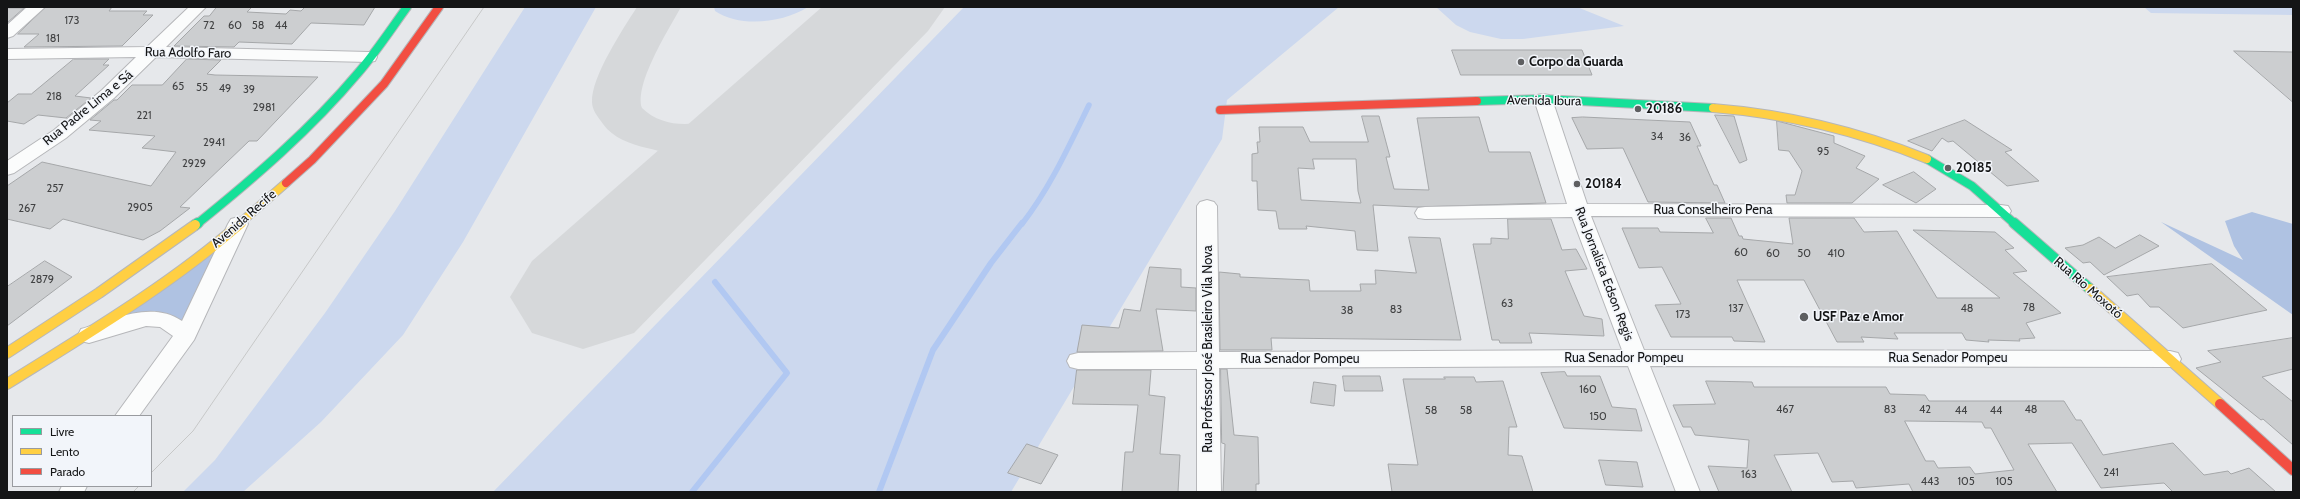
<!DOCTYPE html>
<html>
<head>
<meta charset="utf-8">
<style>
  body { margin:0 }
  #map { position:relative; width:2300px; height:499px; overflow:hidden; background:#e6e8eb; font-family:Cabin,sans-serif }
  canvas { display:block }
  .frame { position:absolute; inset:0; border:8px solid #141516; pointer-events:none }
  .legend { position:absolute; left:12px; top:415px; width:140px; height:72px; box-sizing:border-box; background:#f2f5fa; border:1px solid #999b9f; margin:0; padding:5px 7px; list-style:none; font-size:12px; color:#141516 }
  .legend li { display:flex; align-items:center; gap:8px; height:20px }
  .legend b { width:20px; border:1px solid #999b9f }
</style>
</head>
<body>
<div id="map">
<canvas width="2300" height="499"></canvas>
<div class="frame"></div>
<ul class="legend">
<li><b style="height:5px;background:#16e098"></b>Livre</li>
<li><b style="height:5px;background:#ffcf43"></b>Lento</li>
<li><b style="height:5px;background:#f24e42"></b>Parado</li>
</ul>
</div>
<script>
const ctx = document.querySelector('canvas').getContext('2d');
ctx.lineJoin = 'round';
function paint(path, color) {
  ctx.fillStyle = color;
  ctx.fill(path, 'evenodd');
}
function trace(path, color, width, dash) {
  ctx.strokeStyle = color;
  ctx.lineWidth = width;
  ctx.lineCap = dash ? 'butt' : 'round';
  ctx.setLineDash(dash || []);
  ctx.stroke(path);
}
function write(font, color, halo, rows, align = 'center') {
  ctx.font = font + ' Cabin,sans-serif';
  ctx.lineWidth = 3;
  ctx.setLineDash([]);
  ctx.textBaseline = 'middle';
  ctx.strokeStyle = halo;
  ctx.fillStyle = color;
  for (const [text, x, y, turn = 0] of rows) {
    ctx.save();
    ctx.translate(x, y);
    ctx.rotate((+turn || 0) * Math.PI / 180);
    ctx.textAlign = isNaN(turn) ? turn : align;
    if (halo) ctx.strokeText(text, 0, 0);
    ctx.fillText(text, 0, 0);
    ctx.restore();
  }
}
const green = new Path2D(`
  M525,7H596L463,242L403,335L321,422L243,492H183L215,460L325,313L395,211Z
  M714,7H808C783,23 740,28 715,11Z
  M964,7H1339L1227,100L1222,139L1011,492H493Z
  M1436,7H1577L1624,26L1523,39H1501L1470,32L1456,25Z
  M2144,7H2293V15L2151,13Z`);
const forest = new Path2D(`
  M2252,212L2293,224V315L2161,222L2243,260L2234,246L2225,221Z
  M226,240L184,327L114,323Z`);
const streamFar1 = new Path2D(`
  M1022,224C1050,188 1069,146 1089,105`);
const stream = new Path2D(`
  M692,492L787,373L715,282
  M879,492L933,350L991,263L1022,223`);
const taxiway = new Path2D(`
  M637,7H681C669,29 634,84 642,108C672,137 721,121 752,104C765,97 775,86 790,85C796,85 803,88 808,90L815,100C792,134 738,152 698,155C680,156 663,152 647,148C630,144 613,138 603,124C598,117 592,110 592,102C591,77 623,29 637,7Z`);
const runway = new Path2D(`
  M822,7H945L928,31L634,333L583,349L532,333L510,297L532,261Z`);
const building = new Path2D(`
  M46,7H112L109,11H147L143,15H153L122,46L24,47L39,34H18Z
  M217,7H252L247,12L286,14L290,10L301,11L305,7H375L364,25L311,23L292,44L239,42L234,47L174,46L204,16H209Z
  M7,8H24L7,23Z
  M1452,50H1582L1592,75H1461Z
  M2234,51L2293,52V102Z
  M74,59H109L103,65H109L75,96L91,98L66,118L38,115L24,124L7,121V103L18,94H31Z
  M187,59L221,60L207,74L215,75L318,77L257,141H249L180,207L190,208L160,231L143,240L63,219L50,229L7,219V186L42,162L151,186L176,152L142,148L155,136L89,130L101,121L90,120L114,100H117L132,85H162Z
  M1715,115L1734,116L1747,160L1740,163Z
  M1362,116H1379L1390,157H1386L1394,189L1429,190L1417,118L1479,117L1489,152H1530L1546,203L1417,207L1373,205L1378,251L1357,250L1355,231L1306,226L1307,229H1279L1276,211L1258,210L1257,181H1252V154L1258,153L1257,142H1260L1259,127H1303L1310,142H1368ZM1313,159H1356L1358,191L1361,203L1301,200L1298,168L1314,169Z
  M1583,117L1690,122L1701,146H1697L1714,185H1717L1725,203L1648,202L1623,148L1587,149L1572,118Z
  M1965,120L2012,150L2005,152L2039,181L2007,186L1953,141L1948,142L1942,138L1932,151L1908,141Z
  M1777,121L1834,136V143L1865,156L1856,168L1879,179L1852,203H1787L1786,195H1795L1802,171L1789,151L1779,150Z
  M1914,172L1936,189L1916,203L1883,185Z
  M1706,218H1731L1739,236H1742L1743,239L1793,244L1789,218H1854L1864,232L1897,231L1937,298H2000L1913,230L1995,232L2014,248L2005,250L2027,271L2013,273L2061,313L2026,323L2035,338L2019,339L2020,341L1988,340L1989,342L1966,340L1962,333H1894L1898,339L1861,337L1864,342H1837L1804,280H1737L1765,342L1734,341L1732,337H1671L1655,305L1681,304L1662,267L1639,268L1622,228H1658L1660,232L1713,233Z
  M1508,219H1551L1562,250L1576,249L1587,269L1565,271L1584,316L1602,319L1604,336L1529,333L1532,343H1500L1499,340H1492L1473,244H1491V238L1508,239Z
  M2140,235L2159,246L2104,275L2090,262L2083,263L2065,248L2083,245L2099,237L2115,248Z
  M1409,237L1440,238L1461,340L1271,338L1272,350H1220L1219,272L1240,274V277L1309,280L1310,291H1361L1360,284H1376L1375,270L1416,273Z
  M45,261L72,277L7,326V287Z
  M2212,264L2267,310L2183,328L2159,307H2150L2138,294L2127,296L2107,277Z
  M1150,267L1181,269V287L1196,288V311L1156,309L1163,351L1077,352L1082,325L1119,328L1124,309L1140,311Z
  M2293,338V369L2262,377L2293,402V445L2263,419L2261,420L2196,368L2221,362L2208,351Z
  M1221,369H1227L1234,435L1258,437L1259,484H1256V492H1223L1225,444L1222,443Z
  M1077,370H1151L1149,395L1165,397L1160,454L1180,455L1178,492H1122L1125,452H1133L1138,405L1073,404Z
  M1565,372L1567,376H1600L1612,407L1636,409L1642,431L1564,428L1541,373Z
  M1343,376H1380L1383,391H1345Z
  M1444,377H1474L1476,382L1503,381L1517,427H1509L1508,455L1522,456L1533,492H1392L1388,464L1418,465L1403,379H1445Z
  M1706,381L1752,382L1754,387H1886L1890,394L1925,395L1929,401H2064L2076,420H2081L2103,455L2173,443L2204,475L2228,471L2231,474L2249,468L2276,492H2173L2164,483L2101,488L2072,443L2028,444L2057,492H1913L1909,484L1856,488L1853,481L1832,482L1818,453L1774,455L1792,492H1719L1708,466L1747,468L1749,440L1695,435L1691,427H1683L1673,405L1715,404ZM1905,421L1982,422L1985,428H1991L2014,470L1975,474L1970,467L1938,468L1934,461H1926Z
  M1314,382L1336,385L1334,406L1311,403Z
  M1027,444L1058,455L1041,484L1008,473Z
  M1599,460L1637,462L1643,487L1606,485Z`);
const street = new Path2D(`
  M27,7H45L13,36L7,38V25Z
  M189,7H206L166,47L369,52L375,53L377,57L375,61L369,62L156,57L114,98L66,138L14,173L7,175V161L54,130L102,90L136,57L7,59V49L147,47Z
  M1543,94L1549,95L1552,99L1587,204L2001,205L2008,206L2011,211L2008,216L2001,217L1591,216L1644,350L2170,351L2178,353L2181,359L2178,365L2170,367L1650,366L1700,492H1676L1628,366L1219,368L1221,492H1197V369H1078L1070,367L1067,361L1070,355L1078,353L1197,352V206L1200,202L1207,200L1214,202L1217,206L1219,352L1622,350L1572,217L1425,219L1418,218L1415,213L1418,208L1425,207L1567,204L1534,99L1537,95Z
  M238,217L245,219L248,224L194,340L139,416H115L173,336L160,327L146,326L89,343L81,341L78,335L81,329C113,320 151,300 182,321L228,224L231,219Z
  M62,486H87L84,492H59Z`);
const fastFar1 = new Path2D(`
  M1477,101L1543,99L1713,108
  M1927,159L1972,186L2015,224
  M197,224C254,178 311,129 358,73C376,52 391,29 407,7`);
const fast = new Path2D(`
  M2014,223L2090,289
  M195,225L198,223`);
const slowFar1 = new Path2D(`
  M1713,108C1788,114 1858,131 1927,159
  M239,224L286,183`);
const slow = new Path2D(`
  M2090,289L2220,404
  M7,353L99,293L195,225
  M7,384C87,334 170,285 241,223`);
const jamFar1 = new Path2D(`
  M1220,110L1477,101
  M286,183L312,160L384,84L439,7`);
const jam = new Path2D(`
  M2220,404L2293,470`);
const tram = new Path2D(`
  M151,473L193,431L484,7
  M133,492L139,486`);
const markers = [
  [1521,62,4,"#5e5f61"],
  [1638,109,4,"#5e5f61"],
  [1948,168,4,"#5e5f61"],
  [1577,184,4,"#5e5f61"],
  [1804,317,5,"#5e5f61"]
];
const numberNames = [
  ["173",72,21],
  ["72",209,26],
  ["60",235,26],
  ["58",258,26],
  ["44",281,26],
  ["181",53,39],
  ["65",178,87],
  ["55",202,88],
  ["49",225,89],
  ["39",249,90],
  ["218",54,97],
  ["2981",264,108],
  ["221",144,116],
  ["34",1657,137],
  ["36",1685,138],
  ["2941",214,143],
  ["95",1823,152],
  ["2929",194,164],
  ["257",55,189],
  ["2905",140,208],
  ["267",27,209],
  ["60",1741,253],
  ["60",1773,254],
  ["50",1804,254],
  ["410",1836,254],
  ["2879",42,280],
  ["63",1507,304],
  ["78",2029,308],
  ["137",1736,309],
  ["48",1967,309],
  ["83",1396,310],
  ["38",1347,311],
  ["173",1683,315],
  ["160",1588,390],
  ["467",1785,410],
  ["83",1890,410],
  ["42",1925,410],
  ["48",2031,410],
  ["58",1431,411],
  ["58",1466,411],
  ["44",1961,411],
  ["44",1996,411],
  ["150",1598,417],
  ["241",2111,473],
  ["163",1749,475],
  ["443",1930,482],
  ["105",1966,482],
  ["105",2004,482]
];
const streetNames = [
  ["Rua Adolfo Faro",188,53,1],
  ["Avenida Ibura",1544,101,1],
  ["Rua Padre Lima e Sá",88,108,-39],
  ["Rua Conselheiro Pena",1713,210],
  ["Avenida Recife",244,219,-41],
  ["Rua Jornalista Edson Regis",1604,274,69],
  ["Rua Rio Moxotó",2088,288,41],
  ["Rua Professor José Brasileiro Vila Nova",1208,349,-90],
  ["Rua Senador Pompeu",1624,358],
  ["Rua Senador Pompeu",1948,358],
  ["Rua Senador Pompeu",1300,359]
];
const poiNames = [
  ["Corpo da Guarda",1529,62],
  ["20186",1646,109],
  ["20185",1956,168],
  ["20184",1585,184],
  ["USF Paz e Amor",1813,317]
];
paint(green, '#ccd8ee');
paint(forest, '#afc2e2');
trace(streamFar1, '#b1c8f2', 5.5);
trace(stream, '#b1c8f2', 6);
paint(taxiway, '#d6d8da');
paint(runway, '#d6d8da');
paint(building, '#ccced0');
trace(building, '#a5a7a9', 1);
trace(street, '#b6b7ba', 2);
trace(fastFar1, '#b6b7ba', 10);
trace(fast, '#b6b7ba', 12);
trace(slowFar1, '#b6b7ba', 10);
trace(slow, '#b6b7ba', 12);
trace(jamFar1, '#b6b7ba', 10);
trace(jam, '#b6b7ba', 12);
paint(street, '#fbfcfc');
trace(fastFar1, '#16e098', 8);
trace(fast, '#16e098', 10);
trace(slowFar1, '#ffcf43', 8);
trace(slow, '#ffcf43', 10);
trace(jamFar1, '#f24e42', 8);
trace(jam, '#f24e42', 10);
trace(tram, '#c7c8c8', 1);
for (const [x, y, r, color] of markers) {
  const dot = new Path2D();
  dot.arc(x, y, r, 0, 2 * Math.PI);
  ctx.fillStyle = color;
  ctx.fill(dot);
  trace(dot, '#f2f5fa', 1.5);
}
write('11px', '#424344', null, numberNames);
write('13px', '#141516', '#f2f5fa', streetNames);
write('bold 13px', '#141516', '#f2f5fa', poiNames, 'left');
</script>
</body>
</html>
